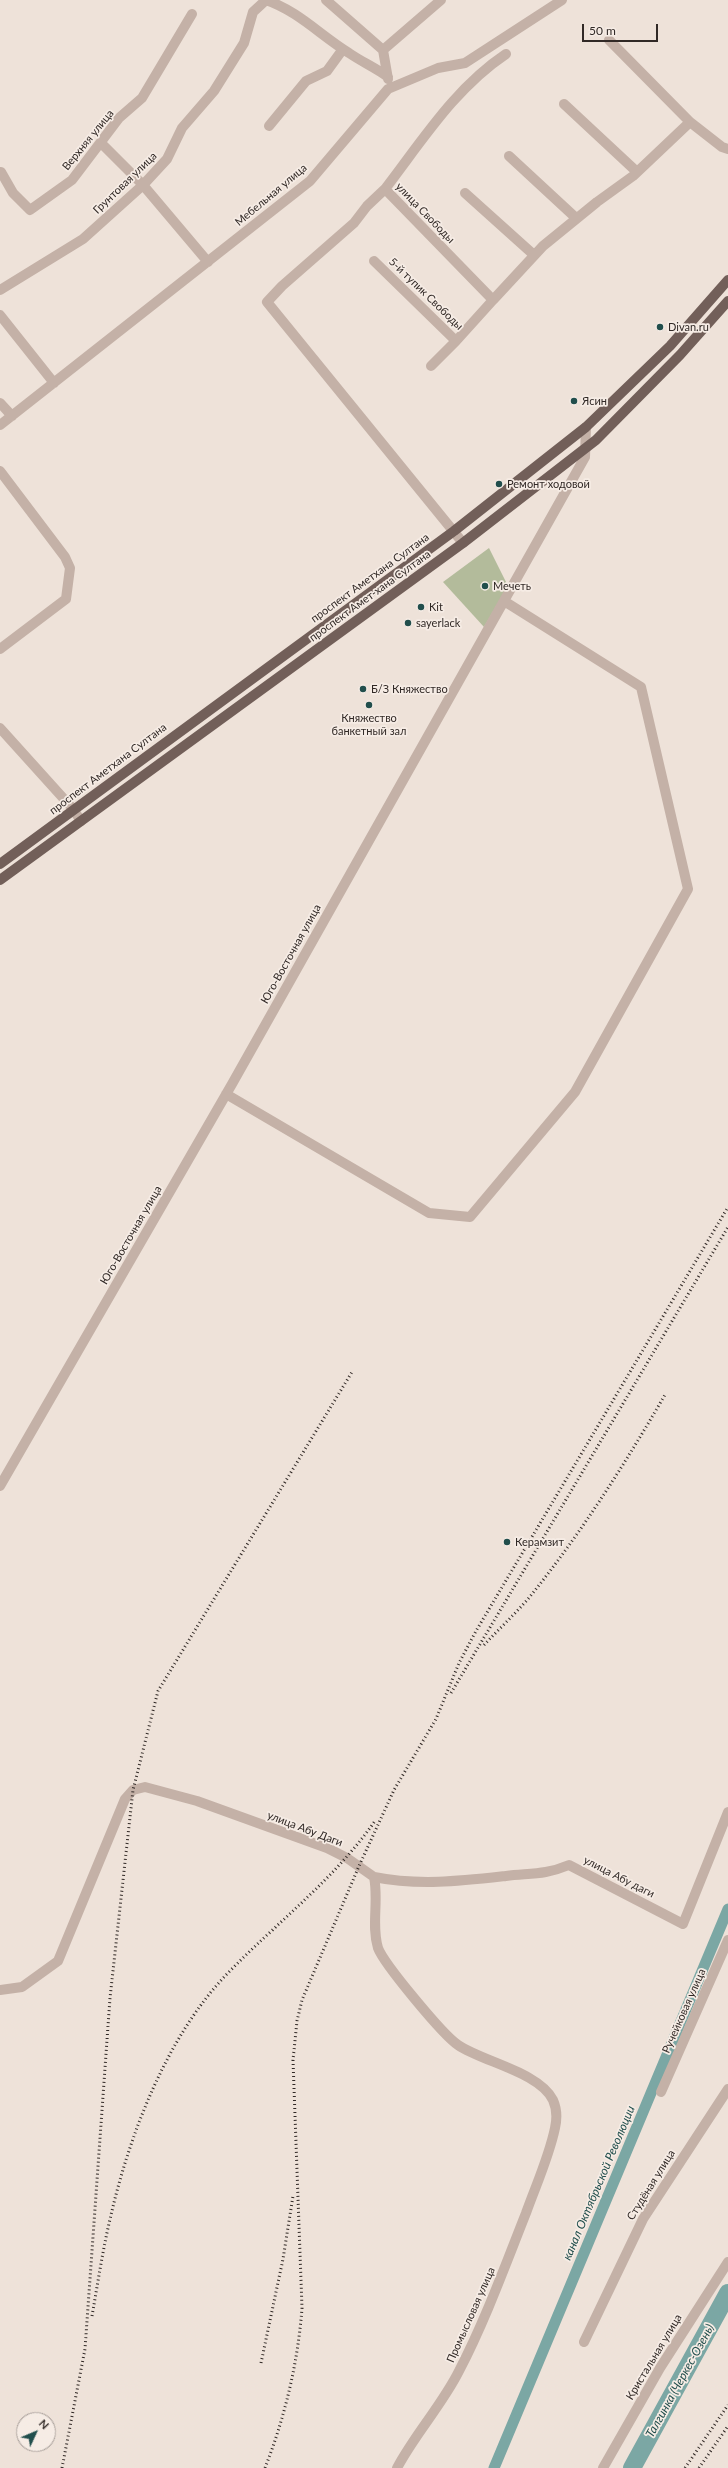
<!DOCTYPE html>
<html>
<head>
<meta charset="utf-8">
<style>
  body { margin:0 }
  #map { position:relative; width:728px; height:2468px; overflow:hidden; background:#eee2d9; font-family:Lato,sans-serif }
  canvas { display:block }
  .north { position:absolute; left:16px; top:2412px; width:40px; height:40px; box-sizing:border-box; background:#f6ece5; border:1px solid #a79e99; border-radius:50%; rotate:46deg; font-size:11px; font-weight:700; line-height:16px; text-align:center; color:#312926 }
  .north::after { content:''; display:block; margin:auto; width:14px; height:18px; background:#214e4c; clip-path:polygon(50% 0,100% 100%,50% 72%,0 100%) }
  .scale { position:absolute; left:582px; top:24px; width:76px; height:18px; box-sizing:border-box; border:2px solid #312926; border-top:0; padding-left:5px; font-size:12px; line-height:14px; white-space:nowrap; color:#312926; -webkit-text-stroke:3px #f6ece5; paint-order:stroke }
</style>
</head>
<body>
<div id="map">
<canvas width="728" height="2468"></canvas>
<div class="north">N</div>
<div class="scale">50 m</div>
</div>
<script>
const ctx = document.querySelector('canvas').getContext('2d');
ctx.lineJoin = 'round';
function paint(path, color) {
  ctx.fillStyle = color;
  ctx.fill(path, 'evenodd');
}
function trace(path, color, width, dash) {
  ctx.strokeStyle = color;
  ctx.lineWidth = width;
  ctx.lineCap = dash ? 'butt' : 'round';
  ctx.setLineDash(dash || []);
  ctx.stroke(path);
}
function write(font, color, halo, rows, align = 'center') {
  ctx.font = font + ' Lato,sans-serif';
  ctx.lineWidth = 3.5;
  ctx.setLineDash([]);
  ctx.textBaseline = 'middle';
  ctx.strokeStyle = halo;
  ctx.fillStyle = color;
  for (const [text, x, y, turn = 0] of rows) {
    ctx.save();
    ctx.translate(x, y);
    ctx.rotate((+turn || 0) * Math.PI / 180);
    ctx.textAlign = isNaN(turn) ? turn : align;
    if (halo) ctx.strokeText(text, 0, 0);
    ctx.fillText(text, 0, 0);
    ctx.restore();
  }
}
const green = new Path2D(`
  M489,548L508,586L484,627L443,582Z`);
const canal = new Path2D(`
  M494,2468L728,1909`);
const river = new Path2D(`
  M632,2468L728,2293`);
const street = new Path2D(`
  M326,0L383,50
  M609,40L690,122
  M388,79L383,50L441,0
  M564,104L637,172
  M269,126L306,81L327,71L343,49
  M102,144L143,185L208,262
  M509,156L576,218
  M1,172L13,193L30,210L72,180L119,118L142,98L192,14
  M385,189C422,141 455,88 506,54
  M465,193L534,255
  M374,261L456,341L493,300
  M0,290L83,239L143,185L167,159L182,128L214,91L244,43L253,12L266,0C298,11 320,35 349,53C362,62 376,68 388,77
  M0,315L54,383
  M431,366L456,341
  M0,403L12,416
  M0,425L310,181L388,89L438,68L465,63L562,0
  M0,471L65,557L70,568L66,599L0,649
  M463,543L267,302L282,286L354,223L367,206L385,189L493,300L543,246L597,202L633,176L690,122L722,147L728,149
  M0,728L73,809L81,821
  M226,1094L429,1213L470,1217L575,1092L688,889L641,687L504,601
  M0,1486L232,1084L585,457L586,427
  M374,1877C419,1886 461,1881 506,1876C531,1873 545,1875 569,1865L683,1924L728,1812
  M0,1990L22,1987L58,1961L125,1799L133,1790L145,1787L197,1801L327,1848L347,1858L374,1877C379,1901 371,1925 378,1948C384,1964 443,2035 458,2045C483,2062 539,2072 553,2100C557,2109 557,2119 555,2128C549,2157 536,2185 526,2213C505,2266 485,2321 459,2371C442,2405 415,2434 397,2468
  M661,2092L728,1940
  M584,2342L643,2219L728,2089
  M603,2468L660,2368L728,2262`);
const primary = new Path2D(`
  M0,864L454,531L586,427L670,346L728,280
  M0,880L463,543L596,440L680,355L728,301`);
const rail = new Path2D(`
  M484,1645C498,1630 514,1615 528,1599C580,1535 625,1464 666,1393
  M451,1693L728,1227
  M92,2316C98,2282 103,2248 111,2215C130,2133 167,2037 226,1975C276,1923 333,1881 375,1821
  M261,2363L283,2259L293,2196
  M62,2468L85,2349L110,1998L133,1790L158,1691L352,1372
  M265,2468C285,2417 298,2362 302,2308L293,2060L297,2021L302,2000L359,1866L394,1790L436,1719L459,1663L476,1631L728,1207
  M685,2468L728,2405
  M699,2468L728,2426`);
const markers = [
  [660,327,4,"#214e4c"],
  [574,401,4,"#214e4c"],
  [499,484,4,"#214e4c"],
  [485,586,4,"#214e4c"],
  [421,607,4,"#214e4c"],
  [408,623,4,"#214e4c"],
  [363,689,4,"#214e4c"],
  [369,705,4,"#214e4c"],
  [507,1542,4,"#214e4c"]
];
const streetNames = [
  ["Верхняя улица",88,140,-51],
  ["Грунтовая улица",125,183,-44],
  ["Мебельная улица",271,195,-40],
  ["улица Свободы",425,213,46],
  ["5-й тупик Свободы",426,294,44],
  ["проспект Аметхана Султана",370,578,-36],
  ["проспект Амет-хана Султана",370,596,-36],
  ["проспект Аметхана Султана",108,769,-37],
  ["Юго-Восточная улица",291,954,-61],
  ["Юго-Восточная улица",131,1235,-60],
  ["улица Абу Даги",305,1829,21],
  ["улица Абу даги",619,1877,27],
  ["Ручейковая улица",684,2011,-66],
  ["Студёная улица",651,2185,-58],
  ["Промысловая улица",471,2315,-66],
  ["Кристальная улица",654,2357,-59]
];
const poiNames = [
  ["Divan.ru",668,327],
  ["Ясин",582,401],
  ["Ремонт ходовой",507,484],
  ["Мечеть",493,586],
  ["Kit",429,607],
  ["sayerlack",416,623],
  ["Б/З Княжество",371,689],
  ["Княжество",369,718,"center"],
  ["банкетный зал",369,731,"center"],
  ["Керамзит",515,1542]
];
const waterNames = [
  ["канал Октябрьской Революции",599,2183,-67],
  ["Талгинка (Черкес-Озень)",680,2381,-61]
];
paint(green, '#b3bb9b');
trace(canal, '#7ba7a4', 11);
trace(river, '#7ba7a4', 18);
trace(street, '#c4b1a7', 10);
trace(primary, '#725f59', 10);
trace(rail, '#312926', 3, [1, 3]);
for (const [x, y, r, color] of markers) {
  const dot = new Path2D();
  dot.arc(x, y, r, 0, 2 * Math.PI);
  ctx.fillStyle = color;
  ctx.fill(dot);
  trace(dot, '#f6ece5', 1.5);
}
write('11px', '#312926', '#f6ece5', streetNames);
write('11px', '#312926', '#f6ece5', poiNames, 'left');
write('italic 12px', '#214e4c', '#f6ece5', waterNames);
</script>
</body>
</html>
